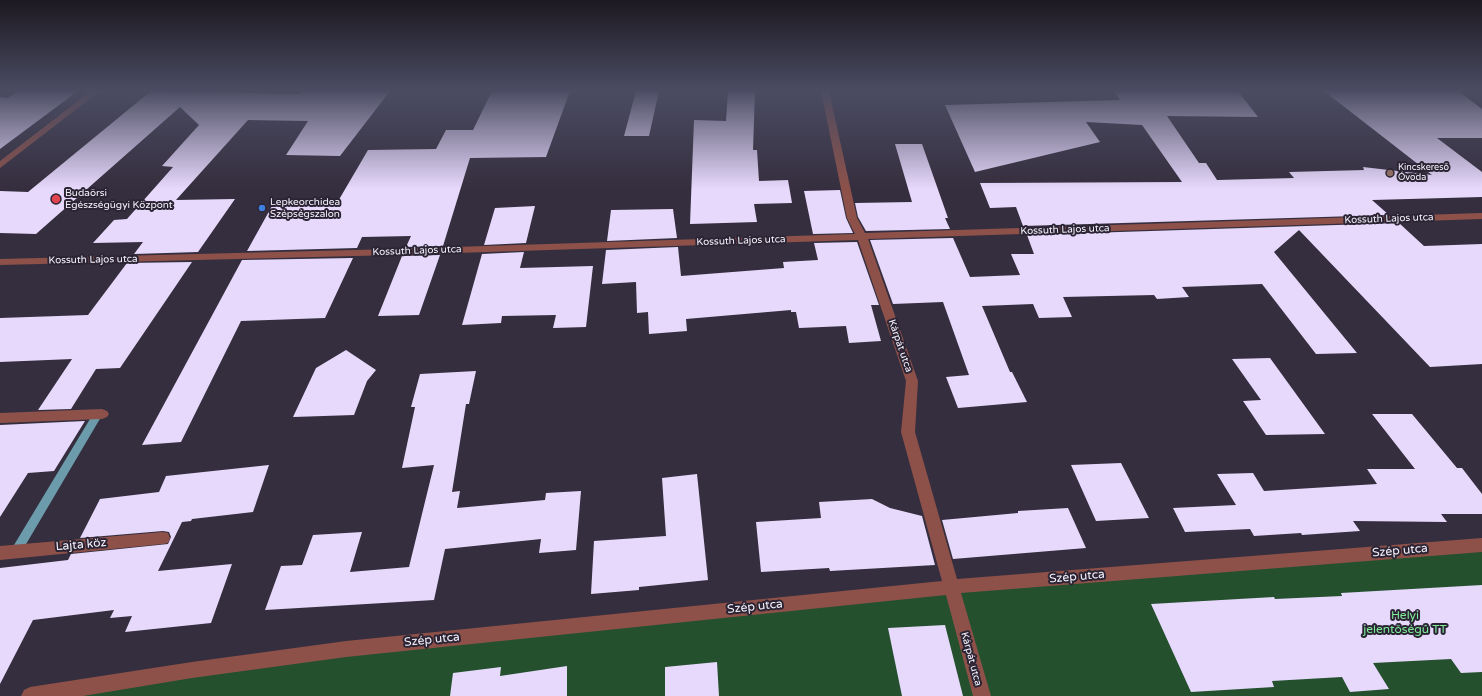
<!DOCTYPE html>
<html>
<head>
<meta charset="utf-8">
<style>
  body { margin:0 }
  canvas { display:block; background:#352e3e }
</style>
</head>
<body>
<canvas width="1482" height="696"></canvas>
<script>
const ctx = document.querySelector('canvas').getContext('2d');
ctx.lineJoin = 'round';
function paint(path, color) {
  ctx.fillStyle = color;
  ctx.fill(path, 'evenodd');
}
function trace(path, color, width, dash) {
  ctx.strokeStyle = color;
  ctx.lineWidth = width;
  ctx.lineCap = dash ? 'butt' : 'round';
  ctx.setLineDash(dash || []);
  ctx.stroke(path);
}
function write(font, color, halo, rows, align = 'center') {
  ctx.font = font + ' "Varela Round",sans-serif';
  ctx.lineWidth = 4;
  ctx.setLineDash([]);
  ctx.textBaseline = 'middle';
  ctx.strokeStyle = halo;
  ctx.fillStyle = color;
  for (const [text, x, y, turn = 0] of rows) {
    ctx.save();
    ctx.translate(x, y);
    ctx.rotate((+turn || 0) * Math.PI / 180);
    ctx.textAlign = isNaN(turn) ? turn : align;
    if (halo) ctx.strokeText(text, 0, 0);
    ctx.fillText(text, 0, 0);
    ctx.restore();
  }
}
const green = new Path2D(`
  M1482,545V696H30L346,649Z`);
const stream = new Path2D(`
  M96,413L99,414L101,417L22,551L18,553L14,551L12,548L14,545L93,414Z`);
const building = new Path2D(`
  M18,91H78L0,149V97L8,98Z
  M151,91L300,94L302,91H390L340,156L286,155L308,121L248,120L176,200L235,199L198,252L134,254L143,242L93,243L114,220L127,219L173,167L162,166L199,125L180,107L36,234L0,233V191L28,192Z
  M492,91H570L546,157L470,158L443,246L406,247L411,236L362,237L357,248L247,251L272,206L337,203L368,150L436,149L446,130H473Z
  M636,91H659L649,136H624Z
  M728,91H755L753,150H757L759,181L788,180L792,203L754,204L757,222L690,224L694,120L726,121Z
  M1114,91H1238L1258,117L1167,116L1199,163H1206L1217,180L1294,178L1289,172L1364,170L1363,167L1432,175L1324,91H1458L1482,109V138H1437L1482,172V197L1372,200L1389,215L1023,226L1016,207L990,208L980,183L1182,182L1142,125L1086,122L1100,142L975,172L945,105L1120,100Z
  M895,144H922L948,218H945L950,229L866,231L858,217L855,203L912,202Z
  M840,190L846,218L853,233L813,234L804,191Z
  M535,206L526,243L484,245L495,208Z
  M673,209L677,238L607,241L611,210Z
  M1399,223L1424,246L1482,244V364L1430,367L1299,230L1274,252L1357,353L1316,354L1262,284L1182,287L1189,297L1157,299L1154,295L1063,297L1072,317L1039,318L1033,304L982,306L1010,372H1012L1027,402L958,408L946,377L969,375L943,302L893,304L870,240L953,238L970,277L1020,275L1011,254H1034L1027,235Z
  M857,242L879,305H871L881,341L849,343L846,326L799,328L796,312H791V310L686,319L687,331L649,334L648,312L637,313L636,282L602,284L606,250L678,247L681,276L784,268L783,262L818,260L814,243Z
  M524,252L520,268L593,266L586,327L553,328L556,315L502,316L501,323L462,325L482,254Z
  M440,255L419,315L378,316L402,256Z
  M353,258L325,318L241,321L181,442L142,445L242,260Z
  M192,262L120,368L96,369L71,409L38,410L72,359L0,362V318L88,315L127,263Z
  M346,350L376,370L367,381L354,415L293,417L316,368Z
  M1270,358L1325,434L1266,435L1243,401L1261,400L1232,359Z
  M476,371L469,404H466L452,492L460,491L457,508L545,500L546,493L581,491L576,550L539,553L541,539L445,549L434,600L265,610L281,566L302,565L313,535L362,532L350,572L409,567L434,465L402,468L415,407H411L420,374Z
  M1372,414H1412L1457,468H1462L1482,494V514H1441L1447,522L1353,521L1360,531L1302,535L1301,533L1254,536L1250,529L1185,532L1173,508L1236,505L1217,474L1253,473L1264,491L1377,484L1367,469H1415Z
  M85,421L54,471L28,473L0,517V425Z
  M1121,463L1149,518L1096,521L1071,465Z
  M269,465L253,512L192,519L191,521L182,522L158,571L232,564L211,623L125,632L132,616L110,618L114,610L33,620L0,684V568L68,560L71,554L168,544L171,537L169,532L163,531L80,538L100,499L159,492L166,476Z
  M697,474L708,580L639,587V590L591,594L594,541L666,536L662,478Z
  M872,499L890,508L922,516L935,565L830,571L829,568L761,572L756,522L821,518L819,502Z
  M1068,508L1086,548L953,559L942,520L1018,513V511Z
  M1482,585V672L1461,673L1451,659L1373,663L1389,689L1350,692L1342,677L1272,681L1274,687L1191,692L1151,604L1274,597L1275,599L1342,596L1341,593Z
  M945,625L963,696H902L888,628Z
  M717,662L719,696H665V667Z
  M567,666V696H450L453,673L501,667L500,676Z`);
const minor = new Path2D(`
  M91,91H100L0,168V161Z
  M821,91H829L857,218L865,233L1482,213V219L868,239L918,381L915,432L957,579L1482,538V552L961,593L991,696H973L946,595L346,657L192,678L83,696H21L24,690L30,687L192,662L346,641L942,581L901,432L906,381L858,240L394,255L0,265V259L394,249L855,234L847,218Z
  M102,409L107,411L109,414L107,417L102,419L0,423V413Z
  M163,532L168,533L170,538L168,543L163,544L0,560V546Z`);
const markers = [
  [1390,173,4,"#8d6e63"],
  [56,199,5,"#e0444e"],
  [262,208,4,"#3f7fe0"]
];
const farPoinames = [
  ["Kincskereső",1398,168],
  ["Óvoda",1398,178]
];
const poiNames = [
  ["Budaörsi",65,193],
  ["Egészségügyi Központ",65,205],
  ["Lepkeorchidea",270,202],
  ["Szépségszalon",270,214]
];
const streetNames = [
  ["Kossuth Lajos utca",1389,219,-2],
  ["Kossuth Lajos utca",1065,230,-2],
  ["Kossuth Lajos utca",741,241,-2],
  ["Kossuth Lajos utca",417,251,-2],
  ["Kossuth Lajos utca",93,260,-1],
  ["Kárpát utca",900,346,71],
  ["Kárpát utca",971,659,75]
];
const nearStreetnames = [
  ["Lajta köz",81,545,-5],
  ["Szép utca",1400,551,-5],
  ["Szép utca",1077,577,-5],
  ["Szép utca",755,607,-6],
  ["Szép utca",432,640,-6]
];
const nearParknames = [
  ["Helyi",1405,616],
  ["jelentőségű TT",1405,630]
];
paint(green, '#24502e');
paint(stream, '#6c9cab');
paint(building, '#e7d9fc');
paint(minor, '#8d5149');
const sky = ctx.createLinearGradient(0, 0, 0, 189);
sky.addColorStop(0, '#1d1922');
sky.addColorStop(0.48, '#4b4c63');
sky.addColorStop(1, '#4b4c6300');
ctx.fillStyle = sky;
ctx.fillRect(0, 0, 1482, 189);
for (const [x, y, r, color] of markers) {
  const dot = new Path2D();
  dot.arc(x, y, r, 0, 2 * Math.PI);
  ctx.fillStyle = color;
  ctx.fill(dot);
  trace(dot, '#2b2434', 1.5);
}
write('9px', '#f7f3fd', '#2b2434', farPoinames, 'left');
write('10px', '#f7f3fd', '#2b2434', poiNames, 'left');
write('10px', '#f7f3fd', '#2b2434', streetNames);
write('12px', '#f7f3fd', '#2b2434', nearStreetnames);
write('12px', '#7feb97', '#2b2434', nearParknames);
</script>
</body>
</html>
